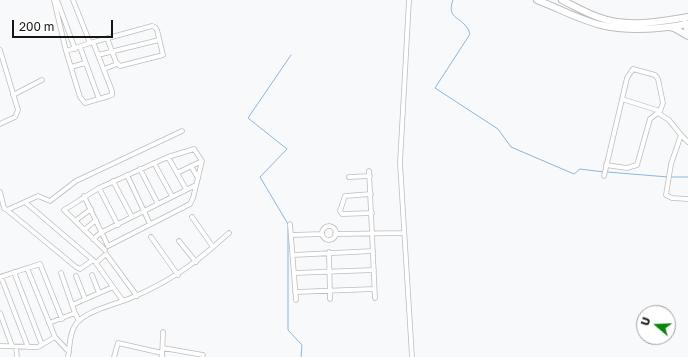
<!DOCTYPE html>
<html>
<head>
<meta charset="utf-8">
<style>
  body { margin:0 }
  #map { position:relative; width:688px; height:357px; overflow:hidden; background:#f8f9fb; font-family:"Golos Text",sans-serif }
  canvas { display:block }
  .north { position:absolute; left:636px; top:305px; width:40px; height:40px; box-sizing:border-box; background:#fff; border:1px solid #a1a1a1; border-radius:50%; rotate:289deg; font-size:11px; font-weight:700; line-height:16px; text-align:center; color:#141515 }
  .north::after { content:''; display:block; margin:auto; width:14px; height:18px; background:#08870a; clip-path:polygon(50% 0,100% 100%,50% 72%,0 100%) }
  .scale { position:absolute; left:12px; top:20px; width:101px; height:18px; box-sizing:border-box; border:2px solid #141515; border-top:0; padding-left:5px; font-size:12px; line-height:14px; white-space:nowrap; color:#141515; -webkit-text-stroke:3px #fff; paint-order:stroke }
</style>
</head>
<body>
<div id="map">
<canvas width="688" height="357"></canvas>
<div class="north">U</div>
<div class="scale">200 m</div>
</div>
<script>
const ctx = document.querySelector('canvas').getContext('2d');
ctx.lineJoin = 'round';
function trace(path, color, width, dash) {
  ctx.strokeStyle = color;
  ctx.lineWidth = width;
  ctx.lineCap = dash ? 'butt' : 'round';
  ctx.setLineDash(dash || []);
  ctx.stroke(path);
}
const stream = new Path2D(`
  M453,0C445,21 465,16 470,34L435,88L498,129L511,147L574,174L580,169L604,172
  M607,172L668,177
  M671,177H688
  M288,224L260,177L287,149L248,118L291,55
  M288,227V330L302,345L301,357`);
const minor = new Path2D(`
  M54,0L66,51L80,97L85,103L109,96L112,95V91L93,42
  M57,0L75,49
  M73,0L90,43L152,26L155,27L157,30L163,55L120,66L116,62L107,38
  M409,0L400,163L412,357
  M80,47L99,99
  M0,50L18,110L15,117L0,124
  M66,51L90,43
  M98,55L159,40
  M71,67L85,63
  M104,69L117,64
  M13,95L42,80
  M622,99L660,111
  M658,113L669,120L681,135L671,164L666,195L672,198L688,199
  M681,135L688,142
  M168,157L186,189
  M154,163L172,196
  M191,166L198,178
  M140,169L158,204
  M369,171L375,298
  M177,173L202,161
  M127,175L150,224
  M604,176L627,78L633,69L655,75L658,79L663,103L660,111L650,119L637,165L627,168L606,165
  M349,177L370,176
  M113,181L132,217
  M99,188L118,225
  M0,192L4,208L7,210L38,196L50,201L76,181L182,131
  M371,194L345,196L340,211L342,214L372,213
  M84,196L108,246
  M25,202L94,261
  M7,210L76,267L80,269L93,260
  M75,221L91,209
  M290,224L296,300
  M322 233a7 7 0 1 1 14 0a7 7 0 1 1-14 0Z
  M84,230L96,220
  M335,234L404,233
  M291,235L322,234
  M151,237L178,275
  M93,239L102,232L196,185
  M179,241L196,262
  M213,247L229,233
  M105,250L64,210L99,188L168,157L194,149L202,161L193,198L190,204L108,246
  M329,252L330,299
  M293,255L373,251
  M27,268L55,337L69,352
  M14,272L42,345
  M61,273L75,313
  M294,273L374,270
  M92,275L99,293
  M76,276L85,299
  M0,277L40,264L62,319
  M1,277L28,347
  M113,287L96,263L106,254L137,296
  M295,292L374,289
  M72,305L113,287L123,301
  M0,313L12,346
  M49,323L75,313L79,321
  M0,346L38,347L55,337
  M16,347L17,357
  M163,348L203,355
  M68,357C70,347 69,333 76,324C86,310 118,304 133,297C164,284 188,269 213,247L192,217
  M114,357L118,343L162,353
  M162,357L163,332`);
const tertiary = new Path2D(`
  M684,18L688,35`);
const trunk = new Path2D(`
  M537,0C558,8 580,20 601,25C629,32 660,29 688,24
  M562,0C574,6 586,13 598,17C626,28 660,22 688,17
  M670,27L674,28L688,36`);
trace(stream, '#8cb6d9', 1);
trace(minor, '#bcbdbe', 5.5);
trace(tertiary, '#bcbdbe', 6);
trace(trunk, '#bcbdbe', 8);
trace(minor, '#fff', 4);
trace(tertiary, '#fff', 5);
trace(trunk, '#fff', 6);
</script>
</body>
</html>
